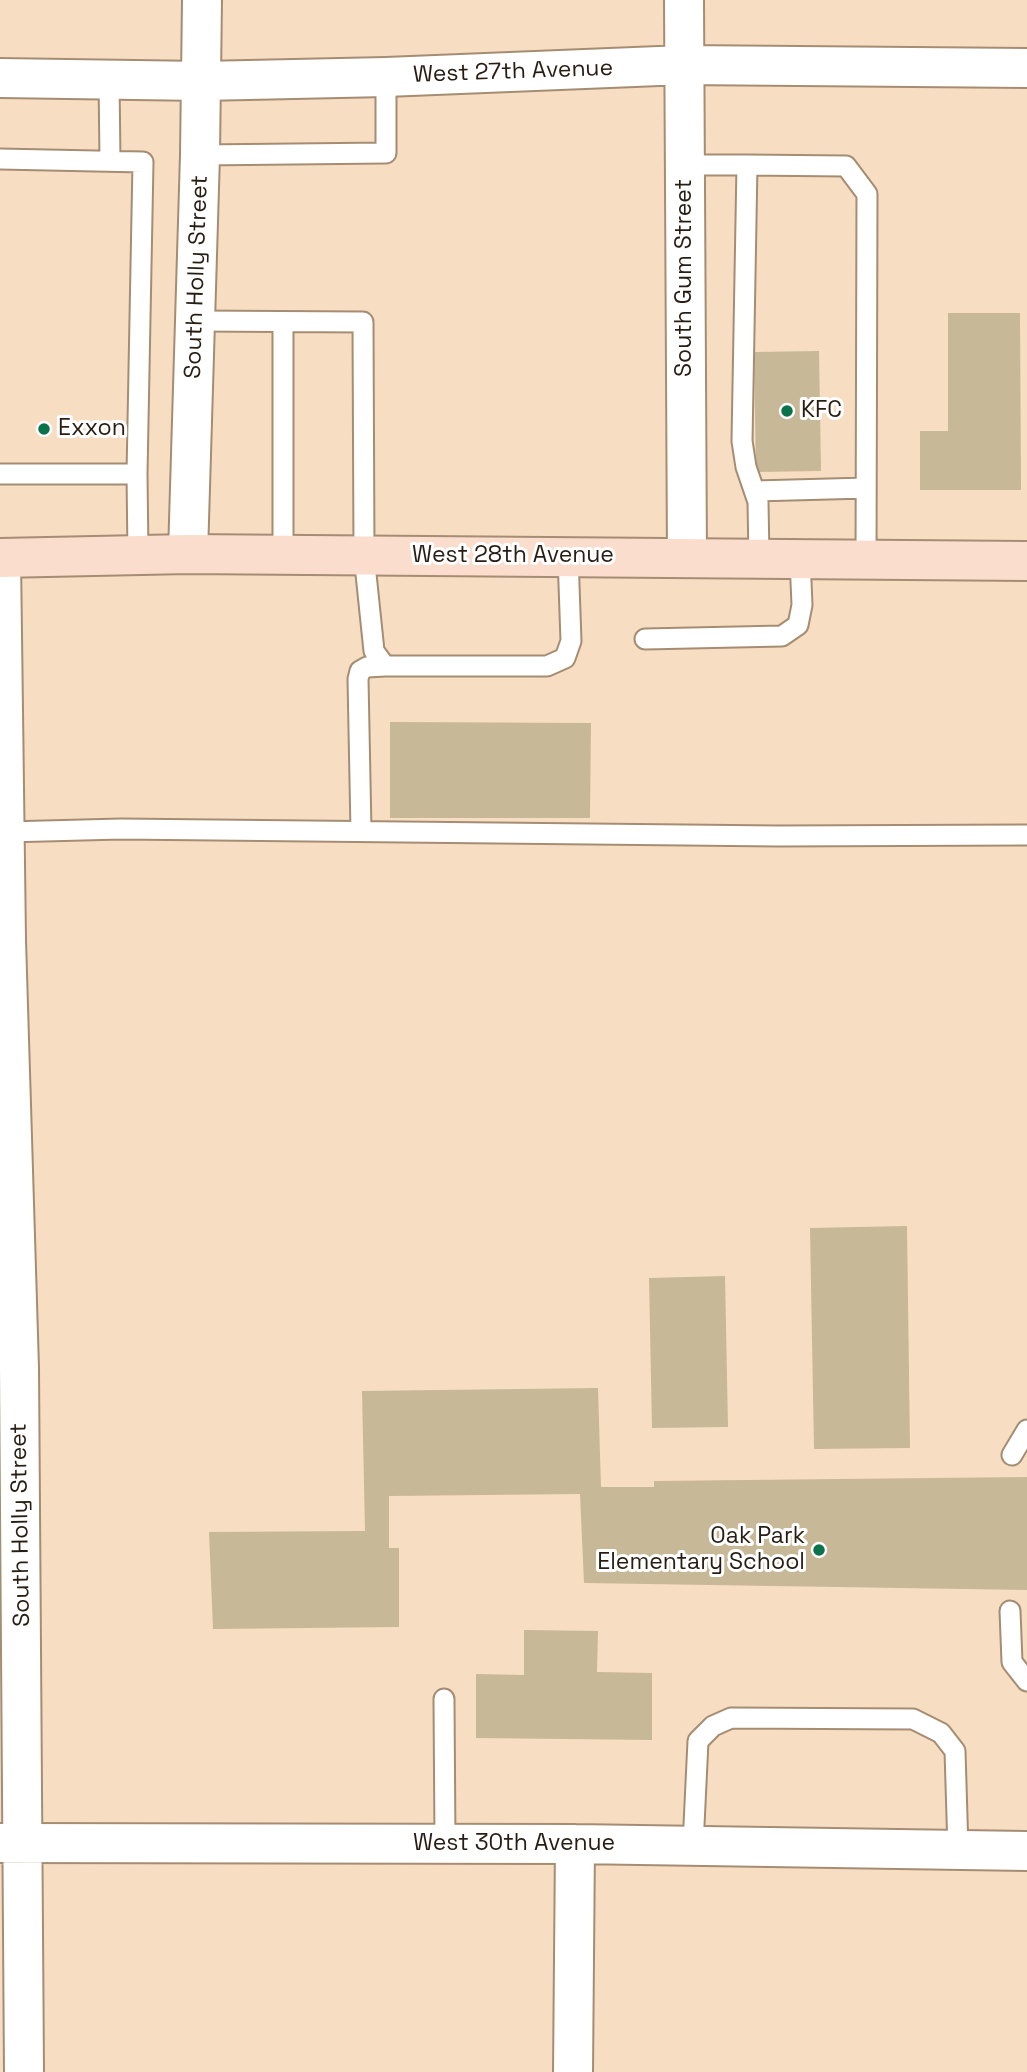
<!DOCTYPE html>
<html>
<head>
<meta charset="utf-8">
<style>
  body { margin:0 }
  canvas { display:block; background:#f7ddc1 }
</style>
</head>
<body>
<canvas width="1027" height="2072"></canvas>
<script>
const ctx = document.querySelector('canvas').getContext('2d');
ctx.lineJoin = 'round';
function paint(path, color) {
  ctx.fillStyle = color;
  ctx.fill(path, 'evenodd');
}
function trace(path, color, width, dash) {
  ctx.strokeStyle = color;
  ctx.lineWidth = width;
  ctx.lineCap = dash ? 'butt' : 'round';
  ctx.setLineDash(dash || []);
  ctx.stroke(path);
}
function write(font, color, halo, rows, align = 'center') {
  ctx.font = font + ' "Space Grotesk",sans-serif';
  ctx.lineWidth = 6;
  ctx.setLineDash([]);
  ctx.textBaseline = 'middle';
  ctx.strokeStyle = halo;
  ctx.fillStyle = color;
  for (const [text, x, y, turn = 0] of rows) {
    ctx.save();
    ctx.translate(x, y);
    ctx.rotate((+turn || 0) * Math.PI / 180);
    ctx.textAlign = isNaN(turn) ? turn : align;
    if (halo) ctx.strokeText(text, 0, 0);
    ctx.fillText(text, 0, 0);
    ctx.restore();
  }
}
const building = new Path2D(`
  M948,313H1020L1021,490H920V431H948Z
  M819,351L821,471L756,472L754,352Z
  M390,722L591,723L590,818H390Z
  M907,1226L910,1448L814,1449L810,1228Z
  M725,1276L728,1427L652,1428L649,1278Z
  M598,1388L601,1487H654V1481L1027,1477V1590L584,1583L580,1494L389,1496V1548H399V1627L213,1629L209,1532L365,1531L362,1391Z
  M524,1630L598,1631L597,1672L652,1673V1740L476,1738V1674L524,1675Z`);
const lane = new Path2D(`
  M109,79L110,161
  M200,155L386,153V77
  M0,159L143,162L137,474L138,555
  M684,165H747L742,441L746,467L758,502L759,558
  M747,165L846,166L867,194L866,559
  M195,321L363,322L364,555L374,651L385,666H547L565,658L571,641L568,556
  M283,322V554
  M0,474H137
  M755,491L866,488
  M645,639L782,636L798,625L802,605L800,558
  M361,831L358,679L360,671L367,667L385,666
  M6,832L121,829L778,836L1027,835
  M1012,1455L1027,1430
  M1010,1611L1012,1662L1027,1681
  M444,1699L445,1844
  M693,1846L698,1741L713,1726L731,1718L913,1719L941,1733L955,1751L958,1850`);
const street = new Path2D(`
  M684,0L687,557
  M0,78L202,81L386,77L684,65L1027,68
  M188,554L200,155L202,0
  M1,558L6,940L19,1368L24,2072
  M0,1843L575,1844L1027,1851
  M573,2072L575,1844`);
const secondary = new Path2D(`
  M0,558L188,554L1027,561`);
const markers = [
  [787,411,7,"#0a734c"],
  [44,429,7,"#0a734c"],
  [819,1550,7,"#0a734c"]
];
const streetNames = [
  ["West 27th Avenue",513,72,-2],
  ["South Holly Street",197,277,-88],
  ["South Gum Street",685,278,-90],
  ["West 28th Avenue",513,556],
  ["South Holly Street",21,1525,-91],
  ["West 30th Avenue",514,1844]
];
const poiNames = [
  ["KFC",801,411],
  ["Exxon",58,429],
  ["Oak Park",805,1537,"right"],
  ["Elementary School",805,1563,"right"]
];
paint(building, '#c7b898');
trace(lane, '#a58d74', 23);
trace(street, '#a58d74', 42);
trace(secondary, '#a58d74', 42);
trace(lane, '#fff', 19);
trace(street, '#fff', 38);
trace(secondary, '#faddcc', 38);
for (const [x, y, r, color] of markers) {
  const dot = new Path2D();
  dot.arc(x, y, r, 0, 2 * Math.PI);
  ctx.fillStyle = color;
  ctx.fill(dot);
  trace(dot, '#fff', 2.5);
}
write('23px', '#271d13', '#fff', streetNames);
write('23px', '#271d13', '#fff', poiNames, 'left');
</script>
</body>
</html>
